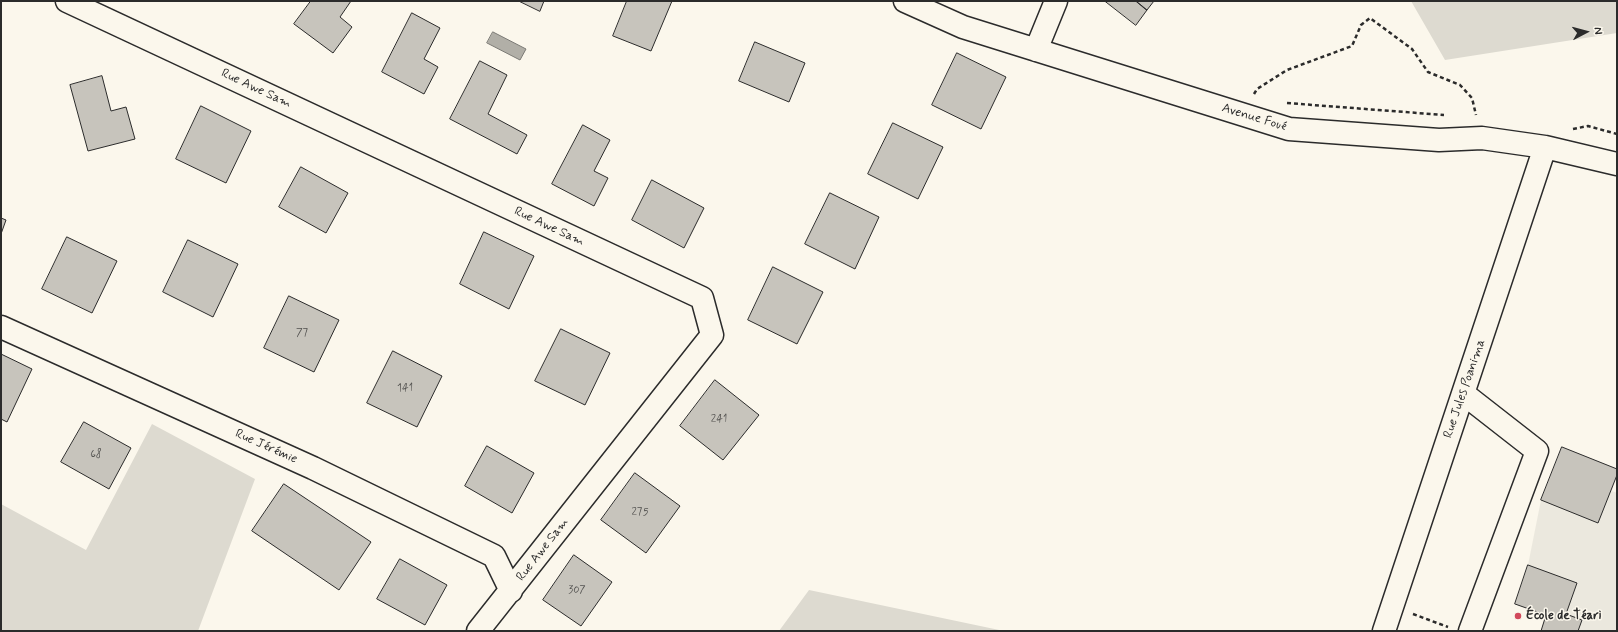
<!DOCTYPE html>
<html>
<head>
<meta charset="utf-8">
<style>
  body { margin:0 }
  #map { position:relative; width:1618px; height:632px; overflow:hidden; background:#fbf7ec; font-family:Mynerve,sans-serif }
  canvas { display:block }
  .frame { position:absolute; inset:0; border:2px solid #2b2b2b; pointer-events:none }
  .north { position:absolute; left:1566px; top:12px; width:40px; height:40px; -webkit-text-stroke:3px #fbf7ec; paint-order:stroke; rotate:84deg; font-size:11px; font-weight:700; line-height:16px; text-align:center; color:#2b2b2b }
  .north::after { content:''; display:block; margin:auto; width:14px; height:18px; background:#2b2b2b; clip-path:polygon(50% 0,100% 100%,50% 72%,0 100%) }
</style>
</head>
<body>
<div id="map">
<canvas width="1618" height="632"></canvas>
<div class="frame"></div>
<div class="north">N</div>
</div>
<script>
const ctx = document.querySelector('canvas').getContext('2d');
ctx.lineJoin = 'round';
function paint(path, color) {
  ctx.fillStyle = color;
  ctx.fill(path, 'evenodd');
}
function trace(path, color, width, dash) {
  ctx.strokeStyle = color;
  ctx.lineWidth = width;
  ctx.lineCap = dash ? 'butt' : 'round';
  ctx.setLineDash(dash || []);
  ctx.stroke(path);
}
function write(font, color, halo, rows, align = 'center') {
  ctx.font = font + ' Mynerve,sans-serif';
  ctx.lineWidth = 3;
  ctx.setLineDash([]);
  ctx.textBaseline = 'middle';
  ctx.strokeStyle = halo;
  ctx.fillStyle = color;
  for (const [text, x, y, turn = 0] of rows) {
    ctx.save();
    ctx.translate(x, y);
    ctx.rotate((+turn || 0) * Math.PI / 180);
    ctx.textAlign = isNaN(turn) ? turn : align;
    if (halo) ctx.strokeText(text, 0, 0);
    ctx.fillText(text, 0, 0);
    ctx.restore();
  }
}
const built = new Path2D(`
  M1562,447L1617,469V476L1612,491L1617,493V631H1541L1546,615L1515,604L1528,565L1541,500Z`);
const green = new Path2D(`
  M1411,1H1617V33L1445,60Z
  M152,424L255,479L198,631H1V504L86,550Z
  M809,590L1004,631H779Z`);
const water = new Path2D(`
  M493,32L526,49L520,60L487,43Z`);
const building = new Path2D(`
  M311,1H351L340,17L352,27L333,53L294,24Z
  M519,1H544L540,11Z
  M627,1H672L651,51L613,36Z
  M1105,1H1136L1147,10L1136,25Z
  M1136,1H1154L1147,10Z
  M412,13L440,28L424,59L438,67L424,94L382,72Z
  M755,42L805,63L789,102L739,81Z
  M957,53L1006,77L981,129L932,105Z
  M480,61L507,75L488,114L527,135L517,154L450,119Z
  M102,76L111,111L126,107L135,139L88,151L70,85Z
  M201,106L251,131L226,183L176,159Z
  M893,123L943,147L918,199L868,174Z
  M583,125L610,140L594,171L608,178L594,206L552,184Z
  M301,167L348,193L326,233L279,207Z
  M652,180L704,208L684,248L632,220Z
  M830,193L879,217L855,269L805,244Z
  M1,218L6,220L1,234Z
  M484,232L534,256L509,309L460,284Z
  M67,237L117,261L92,313L42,289Z
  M188,240L238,264L213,317L163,292Z
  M773,267L823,292L797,344L748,320Z
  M289,296L339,320L314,372L264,348Z
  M561,329L610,353L585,405L535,381Z
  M393,351L442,376L417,427L367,403Z
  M1,354L32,369L7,422L1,419Z
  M715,380L759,415L723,460L680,426Z
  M84,422L131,448L109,489L61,462Z
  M487,446L534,473L512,513L465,486Z
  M1562,447L1617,469V475L1598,523L1541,500Z
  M635,473L680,506L646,553L601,520Z
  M284,484L371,542L339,590L252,531Z
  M574,555L612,582L581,626L543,600Z
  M400,559L447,585L425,625L377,599Z
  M1528,565L1577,583L1566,614L1582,620L1578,631H1541L1546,615L1515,604Z`);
const path = new Path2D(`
  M1254,94L1257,89L1287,70L1352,46L1361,25L1370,18L1412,49L1428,72L1460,85L1472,98L1476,115
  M1287,103L1444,115
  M1573,129L1588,126L1617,134
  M1413,614L1448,627`);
const minor = new Path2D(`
  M67,1L702,298L712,335L478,631
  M905,1L963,27L1289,129L1439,140L1482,138L1545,147L1617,164
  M1036,50L1056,1
  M1,327L313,468L494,556L511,591
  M1464,394L1537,451L1470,631
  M1384,631L1545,147`);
const markers = [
  [1518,616,4,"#d1495b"]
];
const numberNames = [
  ["77",302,334],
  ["141",405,389],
  ["241",719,420],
  ["68",96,455],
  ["275",640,513],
  ["307",577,591]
];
const streetNames = [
  ["Rue Awe Sam",256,89,25],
  ["Avenue Foué",1254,118,17],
  ["Rue Awe Sam",549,227,25],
  ["Rue Jules Poanima",1465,389,-71],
  ["Rue Jérémie",266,447,24],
  ["Rue Awe Sam",543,550,-52]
];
const poiNames = [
  ["École de Téari",1526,616]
];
paint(built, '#ebe8de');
paint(green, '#dddad0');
paint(water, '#b1afa7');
trace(water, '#7b7a75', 1);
paint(building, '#c7c4bc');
trace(building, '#2b2b2b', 1);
trace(minor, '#2b2b2b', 25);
trace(path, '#2b2b2b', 2.5, [4, 3]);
trace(minor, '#fbf7ec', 22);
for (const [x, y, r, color] of markers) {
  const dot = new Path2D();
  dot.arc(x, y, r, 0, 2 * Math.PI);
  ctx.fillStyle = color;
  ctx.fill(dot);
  trace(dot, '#fbf7ec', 1.5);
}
write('11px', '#52514f', null, numberNames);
write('13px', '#2b2b2b', '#fbf7ec', streetNames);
write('bold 13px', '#2b2b2b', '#fbf7ec', poiNames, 'left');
</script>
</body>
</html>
